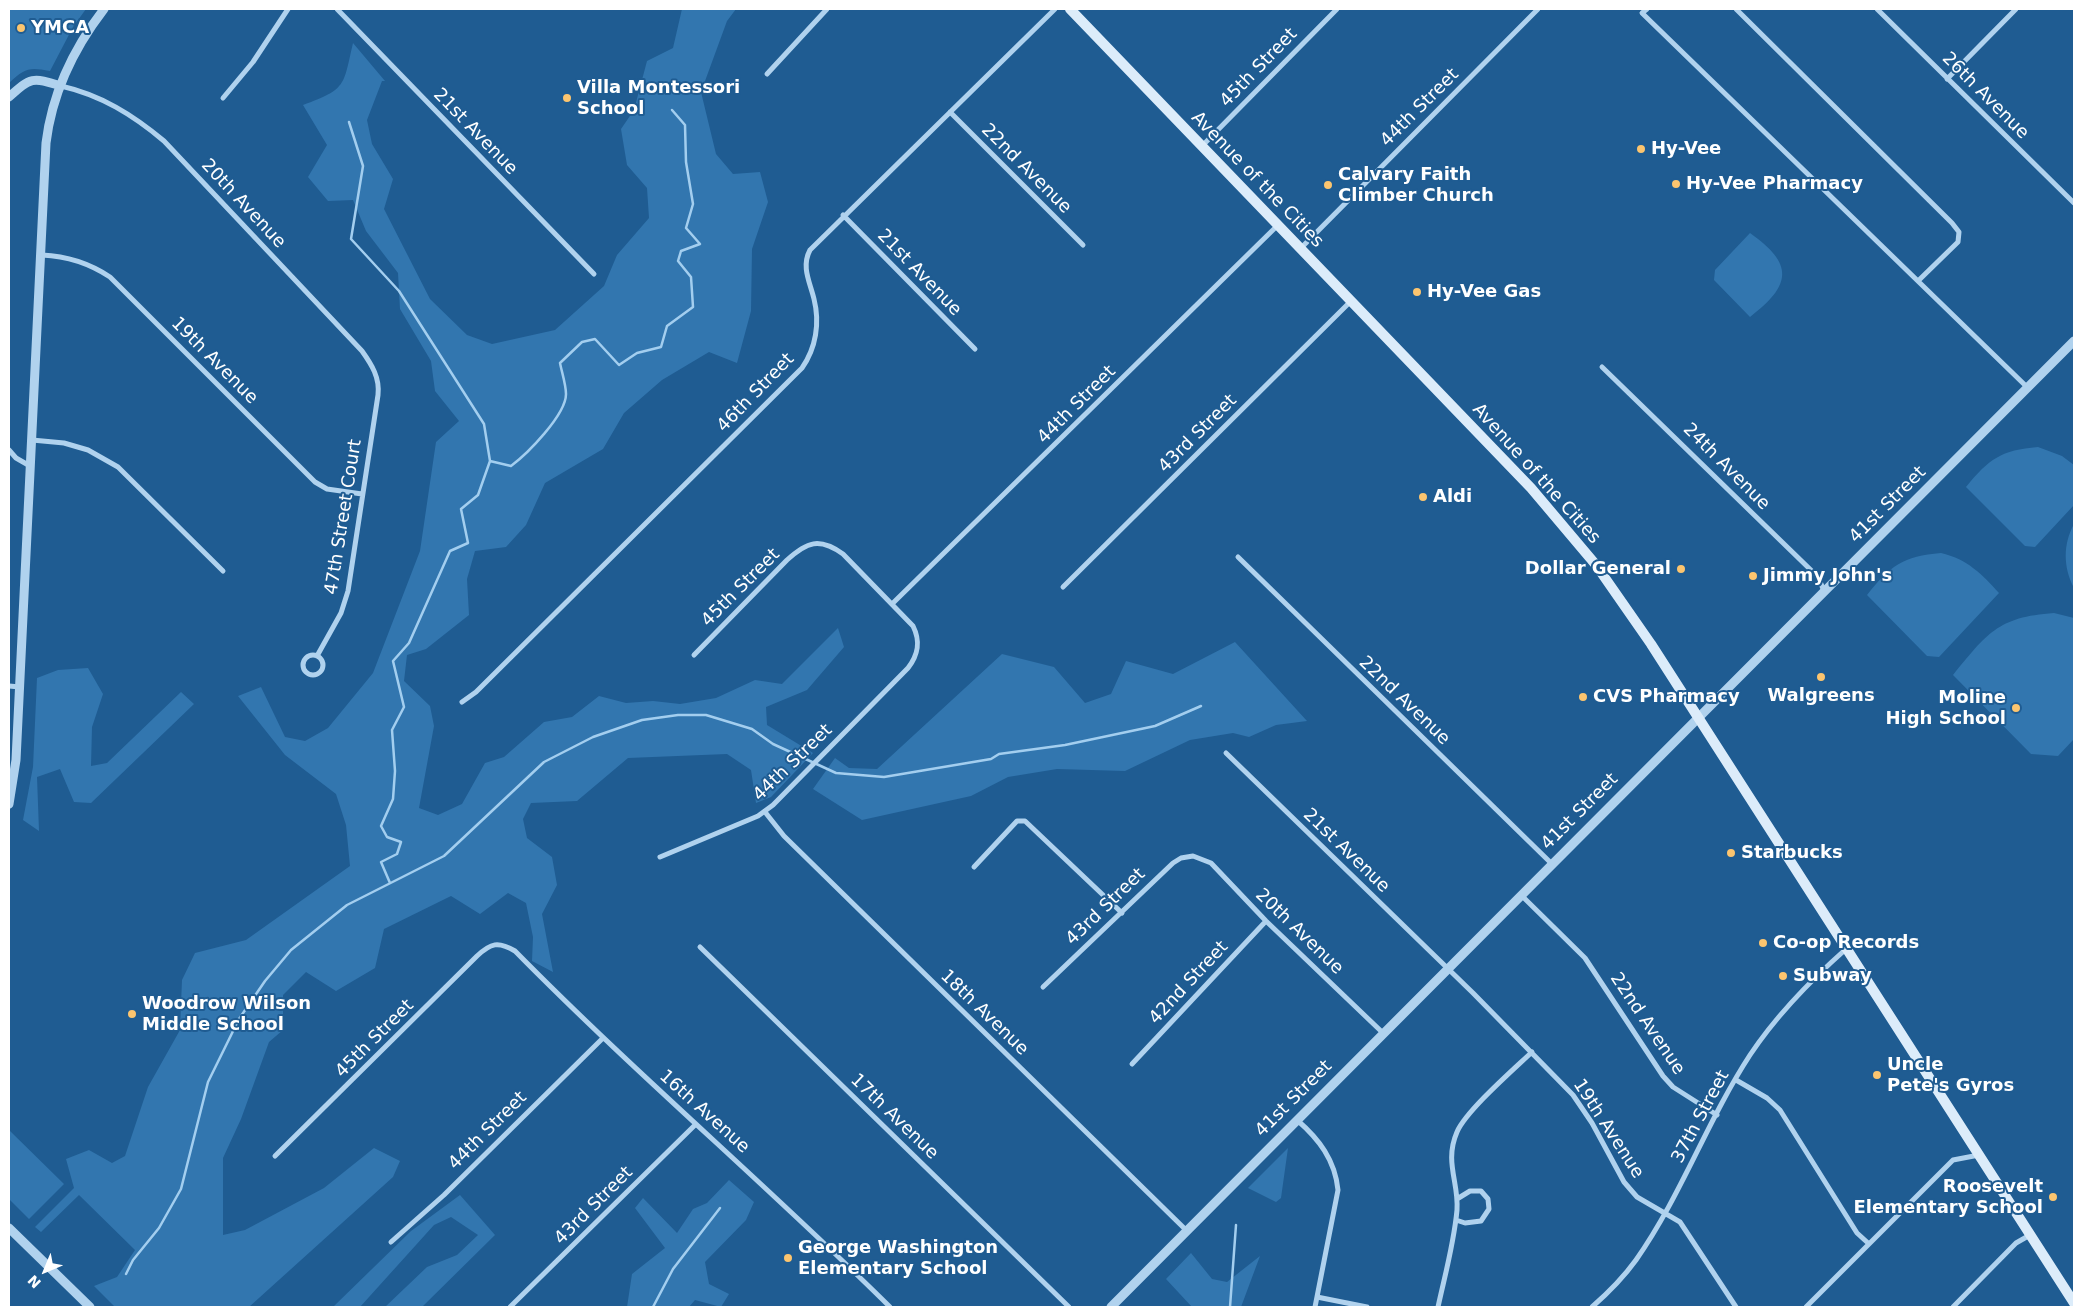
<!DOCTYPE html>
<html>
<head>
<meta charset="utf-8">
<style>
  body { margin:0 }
  #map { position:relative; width:2083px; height:1316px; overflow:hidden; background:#1f5c92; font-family:"DejaVu Sans",sans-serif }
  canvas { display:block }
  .frame { position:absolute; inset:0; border:10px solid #fff; pointer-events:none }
  .north { position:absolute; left:20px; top:1246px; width:50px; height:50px; -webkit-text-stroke:4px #1f5c92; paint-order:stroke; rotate:225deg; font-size:14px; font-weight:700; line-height:20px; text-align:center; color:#fff }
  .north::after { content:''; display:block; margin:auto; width:18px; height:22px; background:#fff; clip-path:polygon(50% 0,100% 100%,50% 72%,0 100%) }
</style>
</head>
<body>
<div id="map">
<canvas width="2083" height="1316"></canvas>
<div class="frame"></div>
<div class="north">N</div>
</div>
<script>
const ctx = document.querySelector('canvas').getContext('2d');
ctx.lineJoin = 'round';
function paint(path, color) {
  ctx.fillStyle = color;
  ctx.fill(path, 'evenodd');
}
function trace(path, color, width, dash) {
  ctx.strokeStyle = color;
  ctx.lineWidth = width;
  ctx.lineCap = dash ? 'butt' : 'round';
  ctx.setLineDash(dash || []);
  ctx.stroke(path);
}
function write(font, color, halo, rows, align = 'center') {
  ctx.font = font + ' "DejaVu Sans",sans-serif';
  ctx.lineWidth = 4;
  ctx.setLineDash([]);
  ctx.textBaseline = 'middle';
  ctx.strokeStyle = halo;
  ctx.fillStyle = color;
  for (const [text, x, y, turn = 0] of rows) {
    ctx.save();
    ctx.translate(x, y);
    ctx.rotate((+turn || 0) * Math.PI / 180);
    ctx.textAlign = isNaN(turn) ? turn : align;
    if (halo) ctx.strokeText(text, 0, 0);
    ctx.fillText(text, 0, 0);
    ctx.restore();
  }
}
const green = new Path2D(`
  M9,9H86L73,27L50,71C29,67 25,68 9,83Z
  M682,9H736L727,21L701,92L716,154L733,174L760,172L768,202L752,249L751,311L737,363L709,352L662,380L624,413L603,449L545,483L526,525L506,547L475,551L467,579L469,615L426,649L407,655L404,681L430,706L434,726L419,808L438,815L462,804L485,763L504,757L544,722L572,717L599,696L626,703L653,701L680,704L716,698L755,680L782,684L838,628L844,647L807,690L766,707L767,725L813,753L771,797L756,803L751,770L727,754L628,758L577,801L531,803L523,819L527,838L552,857L557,885L542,914L553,972L532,961L533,937L526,903L508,893L480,914L451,896L384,929L375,968L336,991L306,972L283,995V1030L269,1042L241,1119L223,1158V1235L245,1230L324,1188L374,1148L400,1161L393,1177L249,1307H115L94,1286L117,1277L135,1250L79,1195L41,1232L35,1227L74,1188L66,1159L89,1150L112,1163L125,1156L148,1087L180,1030L182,980L195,953L246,940L350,866L346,825L336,794L285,755L238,696L261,687L285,737L305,741L328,728L373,673L420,551L436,442L459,421L435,391L431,361L400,309L398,273L366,231L353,200L328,201L308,177L327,145L303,105C347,89 343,86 353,43L385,81H382L367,120L372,144L393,179L384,209L430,299L467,335L492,344L555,330L604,286L617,255L649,218L647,188L627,165L621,129L634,110L647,61L673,48Z
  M1750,233C1794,264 1792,285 1750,317L1714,280L1715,270Z
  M2038,447L2062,456L2074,465V505L2035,547L2025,546L1966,487C1989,459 2001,450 2038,447Z
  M2074,524V588C2063,567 2063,544 2074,524Z
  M1941,553C1967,559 1982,574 1999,593L1939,657L1927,656L1867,595C1890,566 1903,556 1941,553Z
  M2054,613L2074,618V739L2058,756L2031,754L1953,675C1987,634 1997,617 2054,613Z
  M1235,642L1307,721L1276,725L1249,737L1233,733L1190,740L1125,771L1057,769L1008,777L971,796L862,820L813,789L835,758L849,768L877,769L1002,654L1054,667L1085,703L1111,694L1126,661L1173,674Z
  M88,668L103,694L92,727L91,766L107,763L181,692L194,704L91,803L74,802L60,769L37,777L39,831L23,820L33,767L37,678L58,670Z
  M9,1130L64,1184L29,1219L9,1199Z
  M1288,1148L1281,1198L1276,1202L1248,1188Z
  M729,1180L754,1202L746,1220L705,1262L709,1284L729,1294L721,1307L695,1300L689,1307H627L632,1274L665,1248L635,1208L643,1198L677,1233L693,1209L707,1203Z
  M460,1195L495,1235L422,1307H385L427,1267L457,1255L478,1235L451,1217L434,1225L360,1307H333L411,1231Z
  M1191,1253L1212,1279L1227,1282L1260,1256L1241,1307H1192L1166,1279Z`);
const stream = new Path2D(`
  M349,122L363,166L351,239L399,291L484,424L490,461L478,495L461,509L468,543L450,551L409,643L393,661L404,707L392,730L395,771L393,799L381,826L387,837L401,842L397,854L381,862L390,883
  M490,461L511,466C527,454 566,415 566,394C566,385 562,373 560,363L582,342L595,339L619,365L637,353L661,347L667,326L693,307L691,277L678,261L681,251L700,244L686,228L693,204L686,162L685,125L672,110
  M126,1274L133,1260L159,1228L181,1189L208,1082L239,1019L265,981L291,950L347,905L444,856L544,762L593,737L642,720L678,715H706L752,729L773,744L836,773L884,777L991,759L999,754L1065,745L1155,726L1201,706
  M653,1307L673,1269L720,1208
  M1230,1307L1236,1225`);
const minor = new Path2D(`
  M337,9L594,274
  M1647,9L1642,13L2028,388
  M1736,9L1952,223L1959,232L1958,242L1918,281
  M1877,9L2074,203
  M767,74L827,9
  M1947,79L2016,9
  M61,86C101,95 133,115 164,141L362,351C372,365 380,378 378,395L348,591L341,613L317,656
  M223,98L253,62L288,9
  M950,112L1083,245
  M1202,146L1337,9
  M843,215L975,349
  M1301,248L1538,9
  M42,255C66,256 89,263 110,277L315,482L327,489L362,494
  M1602,367L1818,577L1824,591
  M32,440L64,443L88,450L118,467L223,571
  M9,450L16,458L30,466
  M1238,557L1552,864
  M1063,587L1351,301
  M893,603L1278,225
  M303 665a10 10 0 1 1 20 0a10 10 0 1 1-20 0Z
  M9,686L20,687
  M462,702L476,692L802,368C816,348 820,323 814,299C810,282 801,267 810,250L1055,9
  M1226,753L1473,993L1573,1095L1592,1123L1624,1182L1637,1197L1680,1222L1736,1307
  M765,812L784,836L1187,1231
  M660,857L758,816L773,805L908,668C918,655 921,642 913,626L843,554C819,537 807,542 787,560L694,655
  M974,867L1017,821H1025L1122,913
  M1521,895L1585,958L1663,1076L1673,1087L1717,1115
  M700,947L1069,1307
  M1043,987L1173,863L1181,858L1193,856L1211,863L1266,921L1383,1033
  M1132,1064L1266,921
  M1736,1080L1767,1098L1780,1110L1857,1233L1868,1243
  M1297,1120C1319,1139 1335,1160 1338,1190L1315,1307
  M275,1156L477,956C491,943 498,941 515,951C636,1074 768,1186 890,1307
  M1456,1220L1465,1223L1481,1221L1489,1209L1488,1199L1481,1191H1470L1457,1199
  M391,1242L444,1195L603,1038
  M1317,1297L1367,1307
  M510,1307L696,1124
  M1438,1307C1445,1275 1454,1243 1457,1210C1459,1182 1444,1162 1457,1132C1466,1111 1513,1070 1532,1052
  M1592,1307C1608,1293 1623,1278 1636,1260C1681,1196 1707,1121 1750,1055C1776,1016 1811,980 1846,949
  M1806,1307L1953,1160L1979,1155
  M1953,1307L2016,1243L2030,1235`);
const tertiary = new Path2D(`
  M9,97C31,77 32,77 61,86
  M9,804L16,760L46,143C52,94 74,48 104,9
  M9,1228L90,1307
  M1111,1307L2074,341`);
const secondary = new Path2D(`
  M1070,9L1531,488L1596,565L1651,644L2074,1303`);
const markers = [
  [21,28,5,"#fcc56f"],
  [567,98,5,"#fcc56f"],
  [1641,149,5,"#fcc56f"],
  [1676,184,5,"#fcc56f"],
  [1328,185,5,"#fcc56f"],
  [1417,292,5,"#fcc56f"],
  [1423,497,5,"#fcc56f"],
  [1681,569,5,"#fcc56f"],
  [1753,576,5,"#fcc56f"],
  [1821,677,5,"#fcc56f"],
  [1583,697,5,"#fcc56f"],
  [2016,708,5,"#fcc56f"],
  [1731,853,5,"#fcc56f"],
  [1763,943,5,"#fcc56f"],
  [1783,976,5,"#fcc56f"],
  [132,1014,5,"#fcc56f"],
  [1877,1075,5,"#fcc56f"],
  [2053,1197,5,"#fcc56f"],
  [788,1258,5,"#fcc56f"]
];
const poiNames = [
  ["YMCA",31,28],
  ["Villa Montessori",577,88],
  ["School",577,109],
  ["Hy-Vee",1651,149],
  ["Calvary Faith",1338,175],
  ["Climber Church",1338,196],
  ["Hy-Vee Pharmacy",1686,184],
  ["Hy-Vee Gas",1427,292],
  ["Aldi",1433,497],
  ["Dollar General",1671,569,"right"],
  ["Jimmy John's",1763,576],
  ["Walgreens",1821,696,"center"],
  ["CVS Pharmacy",1593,697],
  ["Moline",2006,698,"right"],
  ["High School",2006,719,"right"],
  ["Starbucks",1741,853],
  ["Co-op Records",1773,943],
  ["Subway",1793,976],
  ["Woodrow Wilson",142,1004],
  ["Middle School",142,1025],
  ["Uncle",1887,1065],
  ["Pete's Gyros",1887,1086],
  ["Roosevelt",2043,1187,"right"],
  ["Elementary School",2043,1208,"right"],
  ["George Washington",798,1248],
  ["Elementary School",798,1269]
];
const streetNames = [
  ["45th Street",1259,68,-46],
  ["26th Avenue",1985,96,45],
  ["44th Street",1420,108,-45],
  ["21st Avenue",475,132,46],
  ["22nd Avenue",1026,169,45],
  ["Avenue of the Cities",1257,180,46],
  ["20th Avenue",243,204,47],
  ["21st Avenue",919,273,46],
  ["19th Avenue",214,361,45],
  ["46th Street",756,393,-46],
  ["44th Street",1077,405,-45],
  ["43rd Street",1198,434,-45],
  ["24th Avenue",1726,467,45],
  ["Avenue of the Cities",1536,474,48],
  ["41st Street",1888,505,-45],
  ["47th Street Court",344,517,-81],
  ["45th Street",741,588,-45],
  ["22nd Avenue",1404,701,44],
  ["44th Street",793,763,-44],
  ["41st Street",1580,812,-45],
  ["21st Avenue",1346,851,44],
  ["43rd Street",1106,907,-44],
  ["20th Avenue",1299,932,44],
  ["42nd Street",1189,983,-47],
  ["18th Avenue",984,1013,44],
  ["22nd Avenue",1647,1024,56],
  ["45th Street",375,1039,-45],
  ["41st Street",1294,1099,-45],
  ["16th Avenue",704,1112,42],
  ["17th Avenue",894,1117,44],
  ["37th Street",1701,1117,-62],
  ["19th Avenue",1608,1129,57],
  ["44th Street",488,1131,-45],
  ["43rd Street",594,1206,-45]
];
paint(green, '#3276af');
trace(stream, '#a3ceef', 2.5);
trace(minor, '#b0d2ee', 5);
trace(tertiary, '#b0d2ee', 9);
trace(secondary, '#dcecfa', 10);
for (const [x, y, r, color] of markers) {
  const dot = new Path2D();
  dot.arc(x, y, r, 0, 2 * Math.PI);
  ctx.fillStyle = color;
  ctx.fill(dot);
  trace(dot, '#1f5c92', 2);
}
write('bold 18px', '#fff', '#1f5c92', poiNames, 'left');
write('18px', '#fff', '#1f5c92', streetNames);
</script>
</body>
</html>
